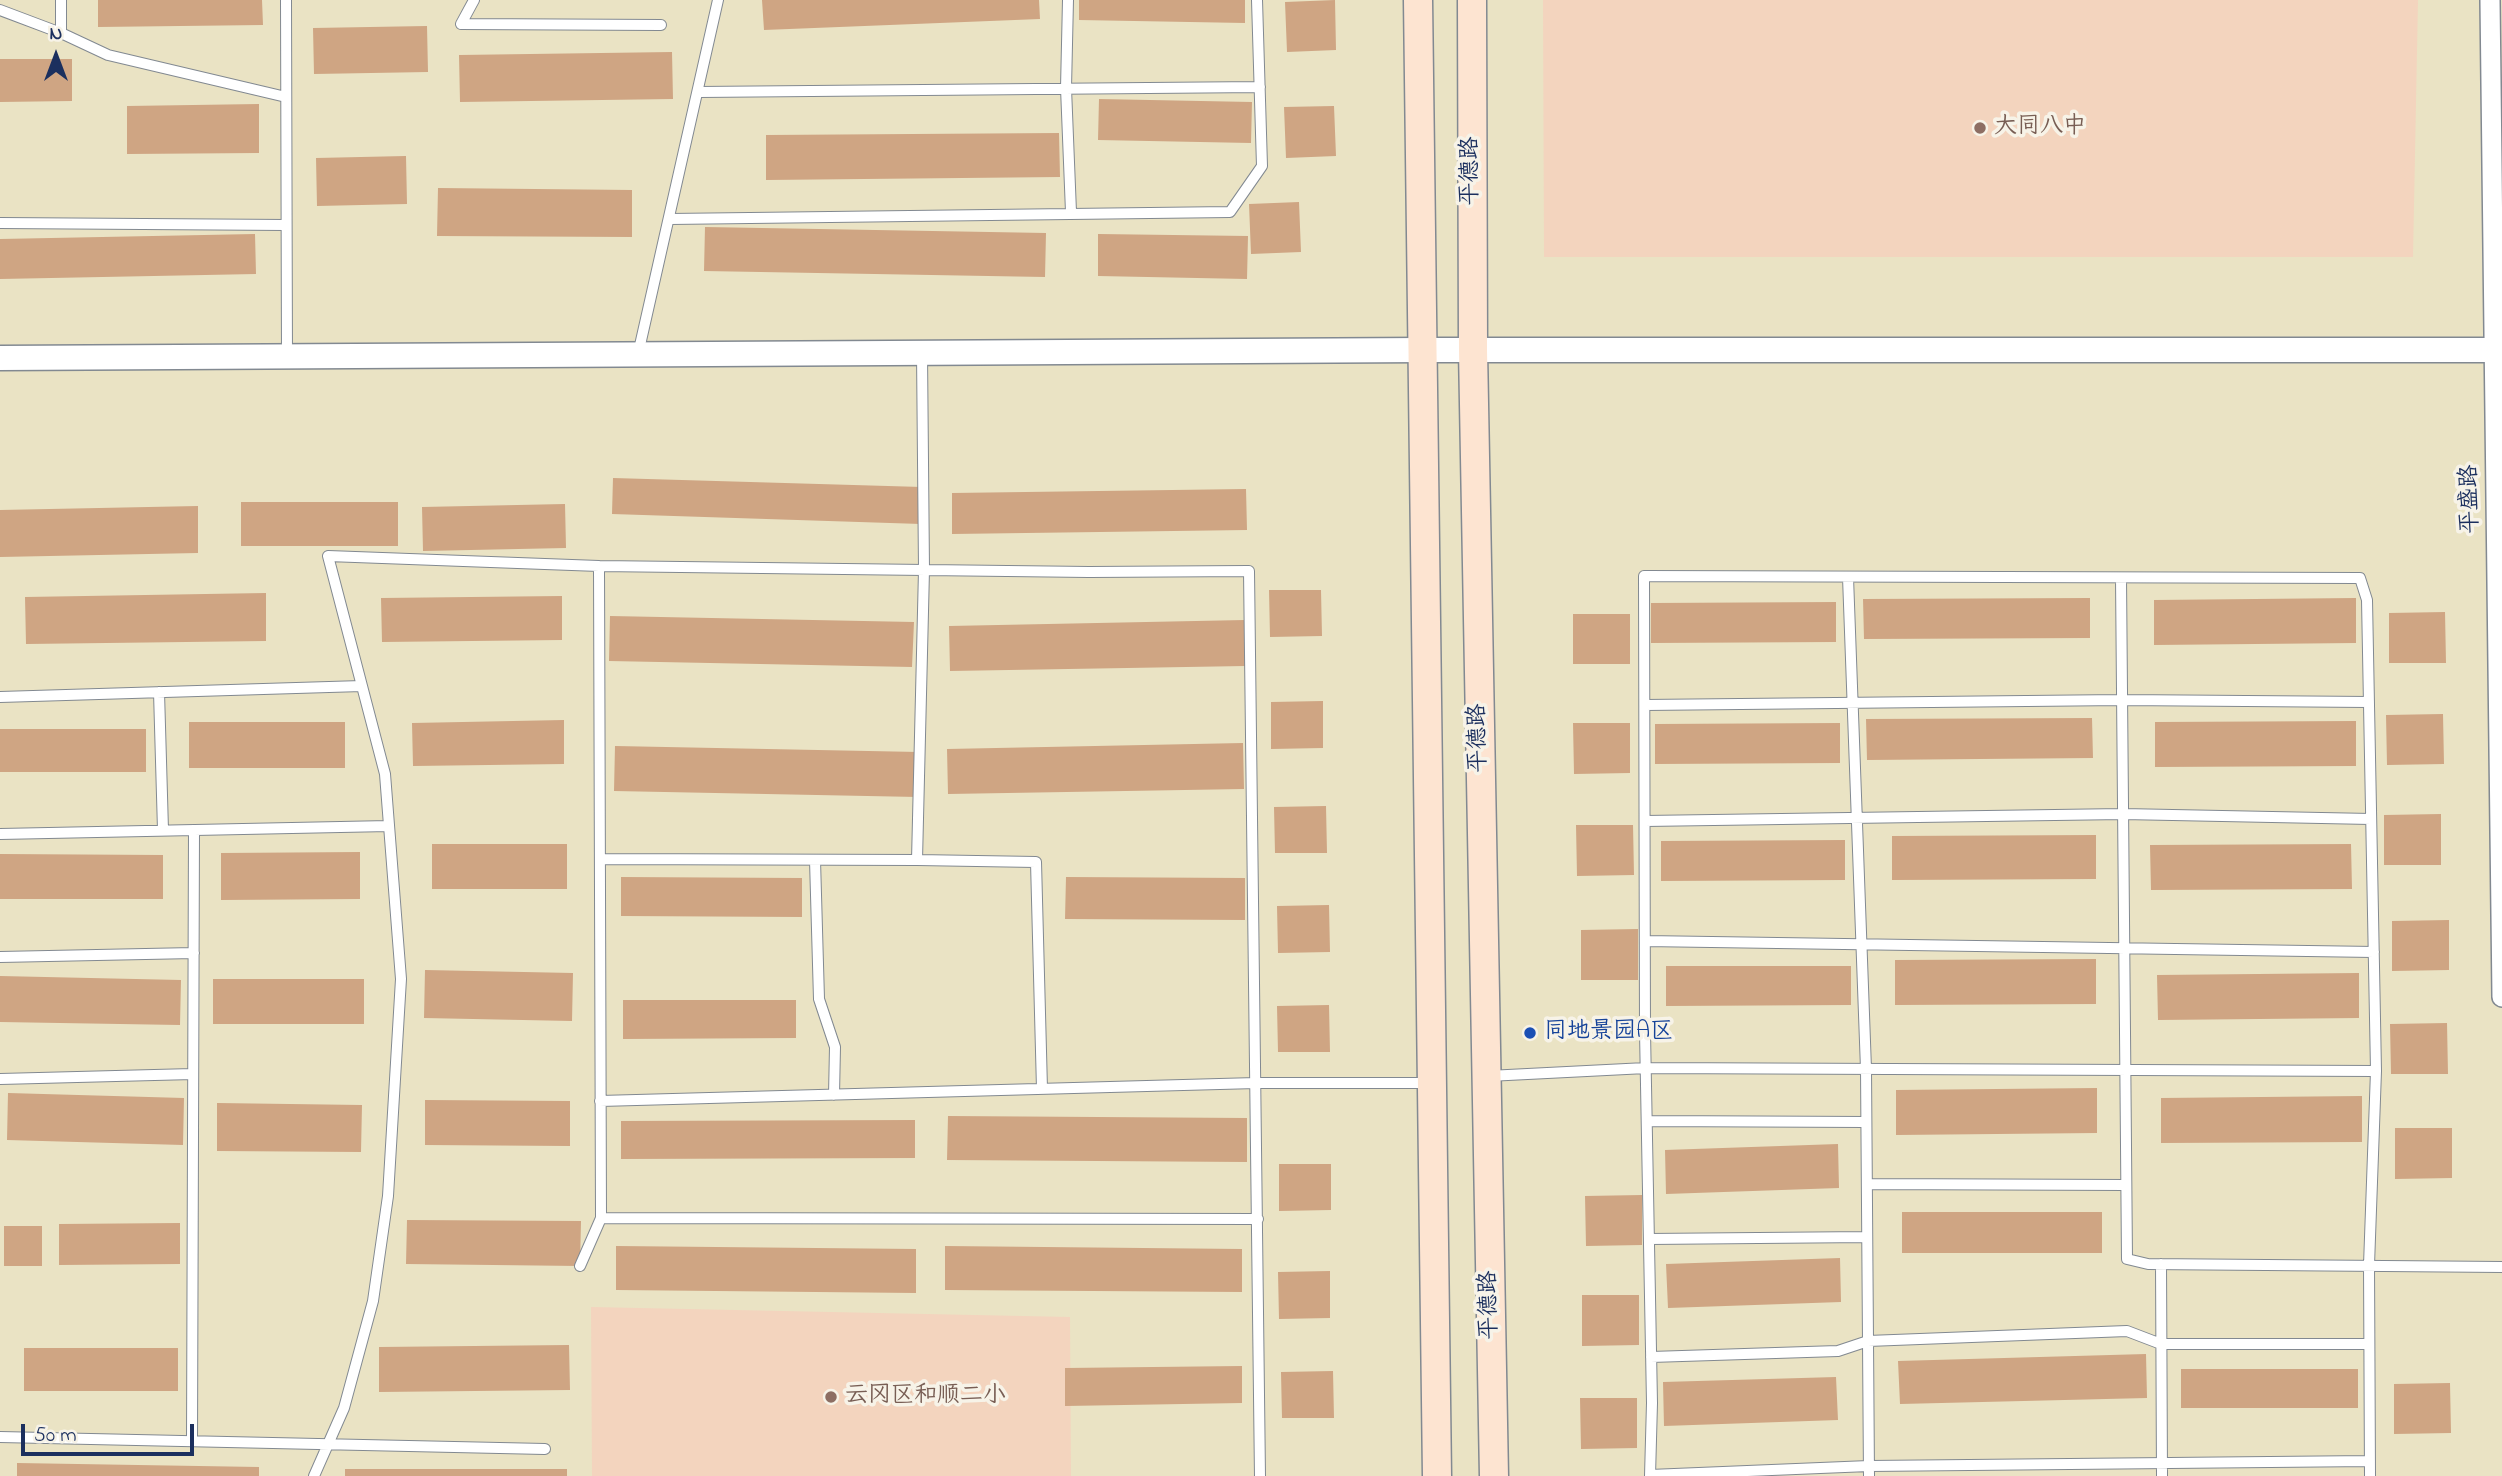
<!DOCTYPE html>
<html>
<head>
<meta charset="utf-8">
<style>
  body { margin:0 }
  #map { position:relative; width:2502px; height:1476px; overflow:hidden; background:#eae3c4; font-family:"Indie Flower",sans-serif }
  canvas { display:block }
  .north { position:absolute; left:21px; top:21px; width:70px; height:70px; -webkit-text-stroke:5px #f7f3e8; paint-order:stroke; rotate:0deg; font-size:19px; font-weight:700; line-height:28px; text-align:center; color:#1b2f5e }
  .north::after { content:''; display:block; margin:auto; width:24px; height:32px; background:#1b2f5e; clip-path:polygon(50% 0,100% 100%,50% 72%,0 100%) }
  .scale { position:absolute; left:21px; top:1424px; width:173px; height:32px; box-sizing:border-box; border:4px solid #1b2f5e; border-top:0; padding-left:9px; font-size:21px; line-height:24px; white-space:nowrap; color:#1b2f5e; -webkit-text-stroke:5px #f7f3e8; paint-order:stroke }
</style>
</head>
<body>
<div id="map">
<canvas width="2502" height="1476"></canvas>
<div class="north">N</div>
<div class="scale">50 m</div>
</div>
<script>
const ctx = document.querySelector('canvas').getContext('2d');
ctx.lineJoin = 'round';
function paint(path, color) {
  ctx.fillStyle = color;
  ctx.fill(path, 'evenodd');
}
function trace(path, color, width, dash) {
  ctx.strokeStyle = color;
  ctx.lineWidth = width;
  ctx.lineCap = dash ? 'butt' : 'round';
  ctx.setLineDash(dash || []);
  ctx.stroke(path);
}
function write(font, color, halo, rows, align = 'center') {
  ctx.font = font + ' "Indie Flower","LXGW WenKai TC",sans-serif';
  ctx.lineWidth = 7;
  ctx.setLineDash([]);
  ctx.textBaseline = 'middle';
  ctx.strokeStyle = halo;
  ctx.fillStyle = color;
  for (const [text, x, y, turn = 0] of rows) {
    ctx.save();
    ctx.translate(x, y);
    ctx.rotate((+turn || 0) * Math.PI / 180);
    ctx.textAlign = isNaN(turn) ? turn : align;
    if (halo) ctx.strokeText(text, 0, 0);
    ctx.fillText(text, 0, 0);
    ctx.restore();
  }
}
const built = new Path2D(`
  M1543,0H2418L2413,257H1544Z
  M591,1307L1070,1317L1071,1476H592Z`);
const building = new Path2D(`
  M98,0H262L263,25L98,27Z
  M762,0H1039L1040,19L764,30Z
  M1079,0H1245V23L1079,20Z
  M1335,0L1336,50L1287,52L1285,2Z
  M427,26L428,72L314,74L313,28Z
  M672,52L673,99L460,102L459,55Z
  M0,59H72V101L0,102Z
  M1099,99L1252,102L1251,143L1098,140Z
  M259,104V153L127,154V106Z
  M1334,106L1336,156L1286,158L1284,107Z
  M1059,133L1060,177L766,180V135Z
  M406,156L407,204L317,206L316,158Z
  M438,188L632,190V237L437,236Z
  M1299,202L1301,252L1251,254L1249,204Z
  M705,227L1046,233L1045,277L704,271Z
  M255,234L256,274L0,279V239Z
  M1098,234L1248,236L1247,279L1098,276Z
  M613,478L922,487L921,524L612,514Z
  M1246,489L1247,530L952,534V493Z
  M241,502H398V546H241Z
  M565,504L566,548L423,551L422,507Z
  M198,506V553L0,557V510Z
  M1269,590H1321L1322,636L1270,637Z
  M266,593V641L26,644L25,597Z
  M562,596V640L382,642L381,598Z
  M2090,598V638L1864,639L1863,599Z
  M2356,598V643L2154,645V600Z
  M1836,602V642L1651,643V603Z
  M2445,612L2446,663H2389V613Z
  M1573,614H1630V664H1573Z
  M610,616L914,622L912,667L609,661Z
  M1245,620V666L950,671L949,626Z
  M1323,701V748L1271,749V702Z
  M2443,714L2444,764L2387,765L2386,715Z
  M2092,718L2093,758L1867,760L1866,719Z
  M564,720V764L413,766L412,723Z
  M2356,721V766L2155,767V722Z
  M189,722H345V768H189Z
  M1573,723H1630V773L1574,774Z
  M1840,723V763L1655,764V724Z
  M0,729H146V772H0Z
  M1243,743L1244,789L948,794L947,749Z
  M615,746L919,752L918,797L614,791Z
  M1326,806L1327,853H1275L1274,807Z
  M2441,814V865H2384V815Z
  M1576,825H1633L1634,875L1577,876Z
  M2096,835V879L1892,880V836Z
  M1845,840V880L1661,881V841Z
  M432,844H567V889H432Z
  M2351,844L2352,889L2151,890L2150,845Z
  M360,852V899L221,900V853Z
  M0,854L163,855V899H0Z
  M621,877L802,878V917L621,916Z
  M1066,877L1245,878V920L1065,919Z
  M1329,905L1330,952L1278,953L1277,906Z
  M2449,920V970L2392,971V921Z
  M1638,929V980H1581V930Z
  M2096,959V1004L1895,1005V960Z
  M1666,966H1851V1005L1666,1006Z
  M425,970L573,973L572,1021L424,1018Z
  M2359,973V1018L2158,1020L2157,975Z
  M0,976L181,980L180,1025L0,1022Z
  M213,979H364V1024H213Z
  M623,1000H796V1038L623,1039Z
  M1329,1005L1330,1052H1278L1277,1006Z
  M2447,1023L2448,1074H2391L2390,1024Z
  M2097,1088V1133L1896,1135V1090Z
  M8,1093L184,1098L183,1145L7,1140Z
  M2362,1096V1142L2161,1143V1098Z
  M425,1100L570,1101V1146L425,1145Z
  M217,1103L362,1105L361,1152L217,1151Z
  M948,1116L1247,1118V1162L947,1160Z
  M915,1120V1158L621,1159V1121Z
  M2395,1128H2452V1178L2395,1179Z
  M1838,1144L1839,1188L1666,1194L1665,1150Z
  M1279,1164H1331V1210L1279,1211Z
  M1642,1195V1245L1586,1246L1585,1196Z
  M1902,1212H2102V1253H1902Z
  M407,1220L581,1221L580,1266L406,1264Z
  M180,1223V1264L59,1265V1224Z
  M4,1226H42V1266H4Z
  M616,1246L916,1249V1293L616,1290Z
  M945,1246L1242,1249V1292L945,1290Z
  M1840,1258L1841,1302L1668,1308L1666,1264Z
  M1330,1271V1318L1279,1319L1278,1272Z
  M1582,1295H1639V1345L1582,1346Z
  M569,1345L570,1390L379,1392V1347Z
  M24,1348H178V1391H24Z
  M2146,1354L2147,1398L1900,1404L1898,1361Z
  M1242,1366V1403L1065,1406V1368Z
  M2181,1369H2358V1408H2181Z
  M1333,1371L1334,1418H1282L1281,1372Z
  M1836,1377L1838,1420L1664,1426L1663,1382Z
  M2450,1383L2451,1433L2394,1434V1384Z
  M1580,1398H1637V1448L1581,1449Z
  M17,1463L259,1467V1476H17Z
  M345,1469H567V1476H345Z`);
const service = new Path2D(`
  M61,0V33L108,55L286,97
  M286,0L287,356
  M474,0L461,24L661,25
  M1068,0L1066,88L1071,212
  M0,10L61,33
  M699,92L1260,87
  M670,219L1230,212L1262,166L1257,0
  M0,223L286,225
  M922,353L924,570L917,860L1036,862L1042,1089
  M638,354L718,0
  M1848,577L1866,1069L1869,1476
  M2121,578L2127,1259L2148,1264L2502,1267
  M159,692L163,830
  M0,697L362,686
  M1645,705L2122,700L2369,702
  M1645,821L2123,814L2371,819
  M0,834L389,826
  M600,859L917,860
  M815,860L819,999L835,1047L834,1095
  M1645,941L2374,952
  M0,957L194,953
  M1488,1076L1646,1068L2376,1071
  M0,1079L193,1074
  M600,1101L1256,1083H1429
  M1647,1121L1866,1122
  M1867,1184L2126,1185
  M601,1218L1258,1219
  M1649,1239L1867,1237
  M2161,1264L2162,1476
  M580,1266L601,1218L599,566L1089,572L1249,571L1260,1476
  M1651,1357L1838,1351L1868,1341L2127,1331L2161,1344H2369
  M0,1437L545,1449
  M192,1440L194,830
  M1650,1475L1869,1466L2370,1461
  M314,1476L344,1408L373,1301L388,1196L401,979L385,774L328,556L599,566
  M1650,1476L1652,1403L1645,1032L1644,576L2360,578L2367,600L2376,1071L2369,1265L2370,1476`);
const minor = new Path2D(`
  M2490,0L2502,997`);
const tertiary = new Path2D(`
  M0,358L1423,350H2502`);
const secondary = new Path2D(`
  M1418,0L1437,1476
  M1472,0L1473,350L1494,1476`);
const markers = [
  [1980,128,7,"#8d6e63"],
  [1530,1033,7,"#1a4fb4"],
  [831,1397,7,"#8d6e63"]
];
const educationNames = [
  ["大同八中",1994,128],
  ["云冈区和顺二小",845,1397]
];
const streetNames = [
  ["平德路",1472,171,-90],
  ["平盛路",2472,499,-91],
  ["平德路",1480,738,-91],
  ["平德路",1491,1305,-91]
];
const transitNames = [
  ["同地景园A区",1544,1033]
];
paint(built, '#f3d4be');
paint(building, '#cfa583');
trace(service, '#828991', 12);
trace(minor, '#828991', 22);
trace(tertiary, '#828991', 27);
trace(secondary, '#828991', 31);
trace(service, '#fff', 10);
trace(minor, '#fff', 19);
trace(tertiary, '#fff', 24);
trace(secondary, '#fde4d1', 28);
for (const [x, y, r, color] of markers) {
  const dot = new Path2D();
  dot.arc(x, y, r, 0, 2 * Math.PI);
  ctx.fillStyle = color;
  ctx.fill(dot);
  trace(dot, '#f7f3e8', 2.5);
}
write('23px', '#785e54', '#f7f3e8', educationNames, 'left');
write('23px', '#1b2f5e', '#f7f3e8', streetNames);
write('23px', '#164399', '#f7f3e8', transitNames, 'left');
</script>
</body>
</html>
